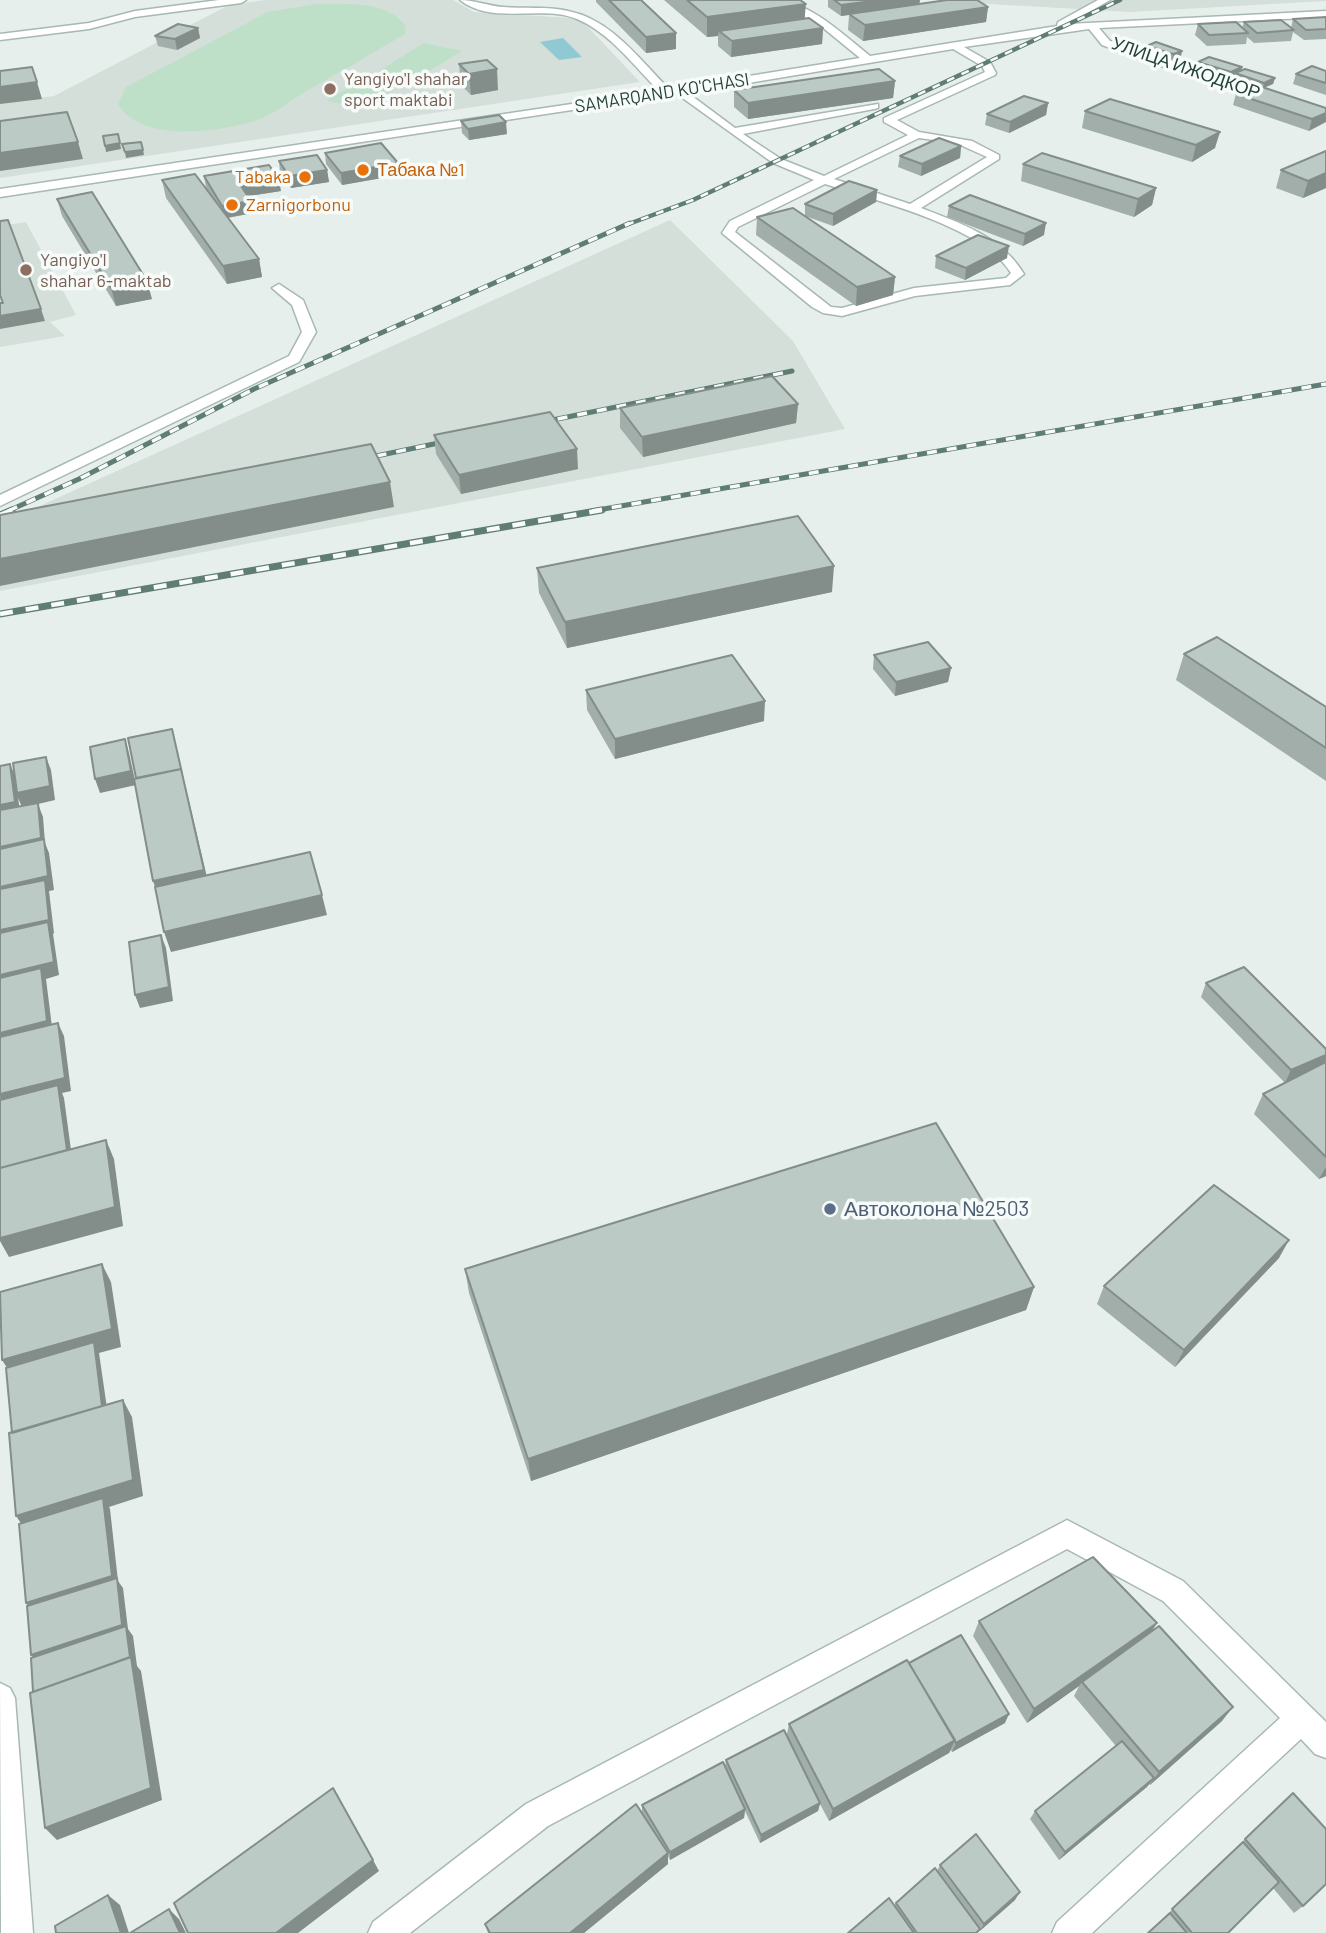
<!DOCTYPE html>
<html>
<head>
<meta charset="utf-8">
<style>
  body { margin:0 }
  canvas { display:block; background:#e6efeb }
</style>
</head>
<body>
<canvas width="1326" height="1933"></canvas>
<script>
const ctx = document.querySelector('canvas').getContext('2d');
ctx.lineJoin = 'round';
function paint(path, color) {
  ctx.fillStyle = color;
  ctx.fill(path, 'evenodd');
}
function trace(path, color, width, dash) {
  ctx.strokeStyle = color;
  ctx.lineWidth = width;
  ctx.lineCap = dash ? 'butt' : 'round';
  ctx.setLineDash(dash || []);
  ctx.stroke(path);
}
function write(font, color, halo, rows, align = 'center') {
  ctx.font = font + ' Barlow,sans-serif';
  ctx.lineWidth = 7;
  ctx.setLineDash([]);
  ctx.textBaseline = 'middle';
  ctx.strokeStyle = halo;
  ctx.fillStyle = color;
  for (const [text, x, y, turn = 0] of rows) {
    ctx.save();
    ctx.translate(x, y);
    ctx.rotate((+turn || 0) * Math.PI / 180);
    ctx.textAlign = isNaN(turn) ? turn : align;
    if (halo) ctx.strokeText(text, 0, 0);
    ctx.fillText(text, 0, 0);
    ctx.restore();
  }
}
const built = new Path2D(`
  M265,0H453L474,12L571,18L585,24L640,82L0,178V103L54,96L229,5Z
  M966,0H1326V1L1130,12L972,3Z
  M670,220L793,341L845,429L0,591V524Z
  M26,222L76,315L50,322L65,336L0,347V226Z`);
const green = new Path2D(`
  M317,4C345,4 389,0 406,27L405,34C371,54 337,74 303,93C289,102 273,115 257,120C220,132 141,144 118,104L126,87L268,12Z
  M424,43L462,51L418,78L379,71Z
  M356,83L394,90L365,108L327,101Z`);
const water = new Path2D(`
  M563,38L582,57L559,60L540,42Z`);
const street = new Path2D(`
  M219,0H246L241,3L135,17L89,29L0,40V34L89,23L135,11Z
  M460,0C475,0 488,6 503,7C524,9 547,6 568,11C611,19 640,60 669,89L860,58L822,27L774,0C808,0 845,36 870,56L1057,26L1058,22L1098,0H1110L1068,24L1326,11V17L1099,28L1110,41L1326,110V117L1148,62L1102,45L1089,29L964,47L990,62L996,73L995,75L897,120L919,132L972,141L999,155V159L921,208C960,223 1001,236 1024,274L1010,285L915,296L842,316L823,313L812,307L722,233L730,221L814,180L773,163L677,94L0,197V189L659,91C634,66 610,33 577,19C541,4 493,26 460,0ZM953,49L982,66L985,72L884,118V122L908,135L824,176L781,159L743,134L874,109L878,108V104L735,128L688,93ZM919,138L956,143L987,157L910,204L834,179ZM825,184C876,201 983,226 1011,273L1006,278L914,288L842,308L831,307L735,232L738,227Z
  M279,284L303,300L316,332L299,362L0,506V495L289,356L302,332L292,305L272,288Z
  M1067,1520L1183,1581L1326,1722V1758L1315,1754L1301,1739L1092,1933H1052L1057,1922L1280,1718L1163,1601L1067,1549L548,1826L410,1933H368L373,1922L526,1804Z
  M0,1683L10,1688L15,1698L33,1933H1Z`);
const railFar2 = new Path2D(`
  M626,225L693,200L1120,0`);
const railFar1 = new Path2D(`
  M538,423L792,371
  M357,460L453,440
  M8,511L79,479L254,389L630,223
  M592,511L1326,384`);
const rail = new Path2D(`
  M0,515L12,510
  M0,614L602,510`);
const wall = new Path2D(`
  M596,0H641L676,49L646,53L596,2Z
  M664,0H800L805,18L823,28L822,44L731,57L718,46V36L707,37Z
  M828,0H920L919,4L988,7L986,22L863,41L848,30L849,15L841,16L828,7Z
  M1326,17V39L1304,40L1293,32L1291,41L1254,43L1247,37L1246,44L1207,46L1195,35L1198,24L1242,28L1244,22L1291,28L1293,19Z
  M198,28L200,38L177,50L158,46L155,36Z
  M1147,46L1181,56L1172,60L1146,51Z
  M1198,62L1275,78L1273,84L1264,88L1326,108L1309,131L1233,105L1236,94L1255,86L1234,79V75L1229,78L1197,67Z
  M459,64L498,90L471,95L461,85Z
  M1326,71V95L1293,84L1296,74Z
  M895,81L893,98L748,119L734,107V90Z
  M1048,103L1046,115L1009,133L985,125L987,114Z
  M1085,111L1215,148L1192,162L1082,128Z
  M461,121L507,134L469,140L462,133Z
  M961,146L960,158L921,176L898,167L900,156Z
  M1326,151V188L1303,198L1276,188L1281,170Z
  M325,153L399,175L342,185L326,164Z
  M279,161L327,170L329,182L291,188L280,172Z
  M1023,164L1156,188L1152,205L1134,217L1021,181Z
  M204,176L281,191L248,196L253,213L228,218L259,259L262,277L227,284L166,198L162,180L206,188Z
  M877,190L876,202L833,226L805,216V204Z
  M57,199L152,299L116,306L62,216Z
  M949,206L1044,235L1023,246L947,217Z
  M757,217L895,277L893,295L856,306L756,235Z
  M936,256L1007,258L965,280L935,268Z
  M798,404L796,423L643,457L620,428V408Z
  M434,435L578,469L461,494L436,454Z
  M537,568L832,592L567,648L539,593Z
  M1184,654L1326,707V781L1176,680Z
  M874,655L951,668L948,682L895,696L873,669Z
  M586,690L764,721L615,759L587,710Z
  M1206,983L1326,1061V1176L1319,1179L1254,1114L1263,1094L1285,1083L1201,997Z
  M1279,1258L1175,1367L1097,1304L1104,1286Z
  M465,1269L1034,1287L1026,1310L531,1481L469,1293Z
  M979,1621L1152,1631L1222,1721L1150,1785L1149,1784L1059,1860L1030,1819L1035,1811L1116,1746L1074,1696L1079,1686L1027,1723L973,1636Z
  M909,1663L1005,1723L952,1752L951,1750L949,1753L829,1821L820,1804L818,1811L760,1843L745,1811L744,1818L670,1860L668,1856V1864L584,1933H488L485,1924L642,1813V1805L725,1767L726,1760L787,1734L789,1724Z
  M1245,1839L1303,1906L1294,1913L1273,1888L1228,1933H1148L1237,1847Z
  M940,1865L1015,1900L977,1933H848L894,1906L896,1903L937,1871Z`);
const shadedWall = new Path2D(`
  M880,0H920L919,5L841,16V5Z
  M806,4L804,24L719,31L718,36L707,37V17Z
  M988,7L986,22L863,41L865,25Z
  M198,28L200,38L177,50L175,39Z
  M823,28L822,44L731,57L732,41Z
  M676,33V49L646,53V37Z
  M1182,51L1181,56L1172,60L1173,54Z
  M1242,67L1241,73H1235L1234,75L1229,78L1231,72Z
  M497,69L498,90L471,95L469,74Z
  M1275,78L1273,84L1263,88L1264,83Z
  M895,81L893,98L748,119V103Z
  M37,82L42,99L0,104V87Z
  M1048,103L1046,115L1009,133L1010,122Z
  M1326,113V122L1309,131L1312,119Z
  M506,122L507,134L469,140L468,129Z
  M1220,132L1215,148L1192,162L1196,145Z
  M78,142L83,159L0,171V153Z
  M120,143L121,149L106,152L105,146Z
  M961,146L960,158L921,176L922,164Z
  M143,150L144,155L126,158L125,152Z
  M398,163L399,175L342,185L341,173Z
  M327,170L329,182L291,188L289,176Z
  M1326,173V188L1303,198L1308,181Z
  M279,179L281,191L243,197L241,186Z
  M1156,188L1152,205L1134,217L1138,199Z
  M877,190L876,202L833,226V214Z
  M251,201L253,213L225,218L222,206Z
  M1046,223L1044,235L1023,246L1025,234Z
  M1009,246L1007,258L965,280L966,268Z
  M259,259L262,277L227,284L223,266Z
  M895,277L893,295L856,306L857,287Z
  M147,281L152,299L116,306L111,288Z
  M41,309L45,321L0,329V316Z
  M798,404L796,423L643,457L642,437Z
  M577,449L578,469L461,494L459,475Z
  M390,482L394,507L0,586V559Z
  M834,566L832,592L567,648L565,622Z
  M951,668L948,682L895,696L896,682Z
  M765,701L764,721L615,759V739Z
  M172,729L210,890L160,901L153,881Z
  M125,739L129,753L136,785L100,793L95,779Z
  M46,757L51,770L55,800L38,804L43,817L45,843L49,853L54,890L49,891L54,933L53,934L59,975L46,979L53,1035L0,1048V1033L47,1021L42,979L0,990V975L54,962L50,934L0,945V930L49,920L46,892L0,902V887L48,876L45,852L0,861V847L41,838L38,804L22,807L18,798L21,816L0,820V805L15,802L10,764L16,778L18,793L50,786Z
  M322,895L327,915L171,952L164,932Z
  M161,935L166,948L173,1001L140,1008L135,995Z
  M58,1023L64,1036L71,1091L62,1093L64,1098L73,1165L2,1183L0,1094Z
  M1326,1055V1061L1323,1066L1285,1083L1291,1070Z
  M106,1140L114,1159L123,1226L9,1257L0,1241V1238Z
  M1326,1167V1176L1319,1179Z
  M1289,1240L1279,1258L1175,1367L1184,1350Z
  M102,1264L111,1282L121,1347L99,1353L109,1422L20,1448L13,1377L2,1360Z
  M1034,1287L1026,1310L531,1481L528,1459Z
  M123,1400L132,1417L143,1496L109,1507L110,1509L118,1581L123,1588L128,1629L133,1636L137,1666L141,1671L162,1800L57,1840L45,1828L39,1664L31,1655L34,1614L26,1603L27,1532L16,1516Z
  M1157,1623L1148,1638L1082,1682L1079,1686L1027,1723L1034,1709Z
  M1233,1707L1222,1721L1150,1785L1159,1772Z
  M1009,1714L1005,1723L952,1752L956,1743Z
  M955,1740L949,1753L829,1821L833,1809Z
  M1154,1778L1147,1787L1059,1860L1065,1852Z
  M820,1803L818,1811L760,1843L761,1835Z
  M745,1809L744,1818L670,1860V1852Z
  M668,1853V1864L584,1933H570Z
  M373,1860L379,1871L298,1933H276Z
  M1020,1892L1015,1900L980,1931L984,1924Z
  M108,1895L120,1905L129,1933H121Z
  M169,1909L179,1919L186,1933H180Z`);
const building = new Path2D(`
  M609,0H641L676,33L646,37Z
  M687,0H800L806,4L707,17Z
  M834,0H880L841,5Z
  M947,0H977L988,7L865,25L849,14Z
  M1326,17V29L1306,30L1293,19Z
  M809,18L823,28L732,41L719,31Z
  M1281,20L1294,30L1257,33L1244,22Z
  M1236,22L1248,33L1209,35L1198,24Z
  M178,24L198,28L175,39L155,36Z
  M1156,42L1182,51L1173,54L1147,46Z
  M1209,57L1242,67L1231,72L1198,62Z
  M487,60L497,69L469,74L459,64Z
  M1312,66L1326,71V83L1296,74Z
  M32,67L37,82L0,87V71Z
  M879,69L895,81L748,103L734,90Z
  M1245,69L1275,78L1264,83L1235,73Z
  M1256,85L1326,108V113L1312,119L1236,94Z
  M1024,96L1048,103L1010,122L987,114Z
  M1110,99L1220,132L1196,145L1085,111Z
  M67,112L78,142L0,153V121Z
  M499,115L506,122L468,129L461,121Z
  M118,134L120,143L105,146L103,136Z
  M939,138L961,146L922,164L900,156Z
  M141,142L143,150L125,152L122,144Z
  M381,143L398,163L341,173L325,153Z
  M1326,151V173L1308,181L1281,170Z
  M1042,153L1156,188L1138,199L1023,164Z
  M317,155L327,170L289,176L279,161Z
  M269,165L279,179L241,186L251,201L222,206L204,176Z
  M195,174L259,259L223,266L162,180Z
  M849,181L877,190L833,214L805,204Z
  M92,192L147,281L111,288L57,199Z
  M970,195L1046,223L1025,234L949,206Z
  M793,208L895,277L857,287L757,217Z
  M8,220L41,309L0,316V303H3L0,295V221Z
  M978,235L1009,246L966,268L936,256Z
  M772,376L798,404L642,437L620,408Z
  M550,412L577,449L459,475L434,435Z
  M371,444L390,482L0,559V515Z
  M798,516L834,566L565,622L537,568Z
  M1217,637L1326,707V748L1184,654Z
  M928,642L951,668L896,682L874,655Z
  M732,655L765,701L615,739L586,690Z
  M172,729L182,773L181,769L136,778L128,738Z
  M125,739L131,771L95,779L90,747Z
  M46,757L50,786L17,793L13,763Z
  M10,764L15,802L0,805V766Z
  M181,769L204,870L153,881L134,779Z
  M38,803L41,838L0,847V810Z
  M44,839L48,876L0,887V849Z
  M310,852L322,895L164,932L155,887Z
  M45,880L49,920L0,930V889Z
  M48,922L54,962L0,975V933Z
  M161,935L169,987L135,995L129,942Z
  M1244,967L1326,1049V1055L1291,1070L1206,983Z
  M41,968L47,1021L0,1033V978Z
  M58,1023L65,1078L0,1094V1037Z
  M1326,1062V1157L1263,1094Z
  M58,1085L67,1150L0,1168V1100Z
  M936,1123L1034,1287L528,1459L465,1269Z
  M106,1140L115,1207L0,1238V1168Z
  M1214,1185L1289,1240L1184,1350L1104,1286Z
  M102,1264L112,1329L2,1360L0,1292Z
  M94,1342L102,1406L12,1433L6,1368Z
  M123,1400L133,1480L16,1516L9,1433Z
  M103,1498L112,1576L26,1603L19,1524Z
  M1093,1557L1157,1623L1034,1709L979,1621Z
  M117,1578L122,1625L31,1655L27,1606Z
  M126,1626L130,1657L33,1692L31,1658Z
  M1159,1626L1233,1707L1159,1772L1082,1682Z
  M961,1635L1009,1714L956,1743L909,1663Z
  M131,1657L151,1788L45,1828L30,1693Z
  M907,1660L955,1740L833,1809L789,1724Z
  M784,1730L820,1803L761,1835L726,1760Z
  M1122,1741L1154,1778L1065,1852L1035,1811Z
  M723,1762L745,1809L670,1852L642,1805Z
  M333,1788L373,1860L276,1933H188L174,1903Z
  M1293,1793L1326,1829V1884L1303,1906L1245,1839Z
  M636,1804L668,1853L570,1933H490L485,1924Z
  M976,1834L1020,1892L984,1924L940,1865Z
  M1243,1842L1279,1882L1228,1933H1192L1172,1909Z
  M935,1868L980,1929L976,1933H917L896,1903Z
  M108,1895L121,1933H56L55,1926Z
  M889,1898L914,1933H848Z
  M169,1909L180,1933H130Z
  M1170,1913L1187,1933H1148Z`);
const markers = [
  [330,89,7,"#8d6e63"],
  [363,170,7,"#e8710a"],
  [305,177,7,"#e8710a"],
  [232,205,7,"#e8710a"],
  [26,270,7,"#8d6e63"],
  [830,1209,7,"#5c6f8a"]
];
const farStreetnames = [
  ["УЛИЦА ИЖОДКОР",1186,68,19],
  ["SAMARQAND KO'CHASI",662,93,-9]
];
const farEducationnames = [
  ["Yangiyo'l shahar",344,79],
  ["sport maktabi",344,100],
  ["Yangiyo'l",40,260],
  ["shahar 6-maktab",40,281]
];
const farFoodnames = [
  ["Табака №1",377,170],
  ["Tabaka",291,177,"right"],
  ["Zarnigorbonu",246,205]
];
const serviceNames = [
  ["Автоколона №2503",844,1209]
];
paint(built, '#d4dfda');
paint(green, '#bfe0c8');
paint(water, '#8ec9d4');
trace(street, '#a8b8b2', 3);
paint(street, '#fff');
trace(railFar2, '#5f7d75', 4.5);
trace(railFar1, '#5f7d75', 5);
trace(rail, '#5f7d75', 7);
trace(railFar2, '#f7fbf9', 2.5, [8]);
trace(railFar1, '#f7fbf9', 3.5, [10]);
trace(rail, '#f7fbf9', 4.5, [13]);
paint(wall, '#a1aea9');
paint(shadedWall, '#838d89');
paint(building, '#bbcac4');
trace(building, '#838d89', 2);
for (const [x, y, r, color] of markers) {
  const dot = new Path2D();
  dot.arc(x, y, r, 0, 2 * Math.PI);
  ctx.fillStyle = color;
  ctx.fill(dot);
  trace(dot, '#f7fbf9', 2.5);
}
write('18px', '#24423a', '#f7fbf9', farStreetnames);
write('18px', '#785e54', '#f7fbf9', farEducationnames, 'left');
write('18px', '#c56008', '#f7fbf9', farFoodnames, 'left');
write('21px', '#4e5e75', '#f7fbf9', serviceNames, 'left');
</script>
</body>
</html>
